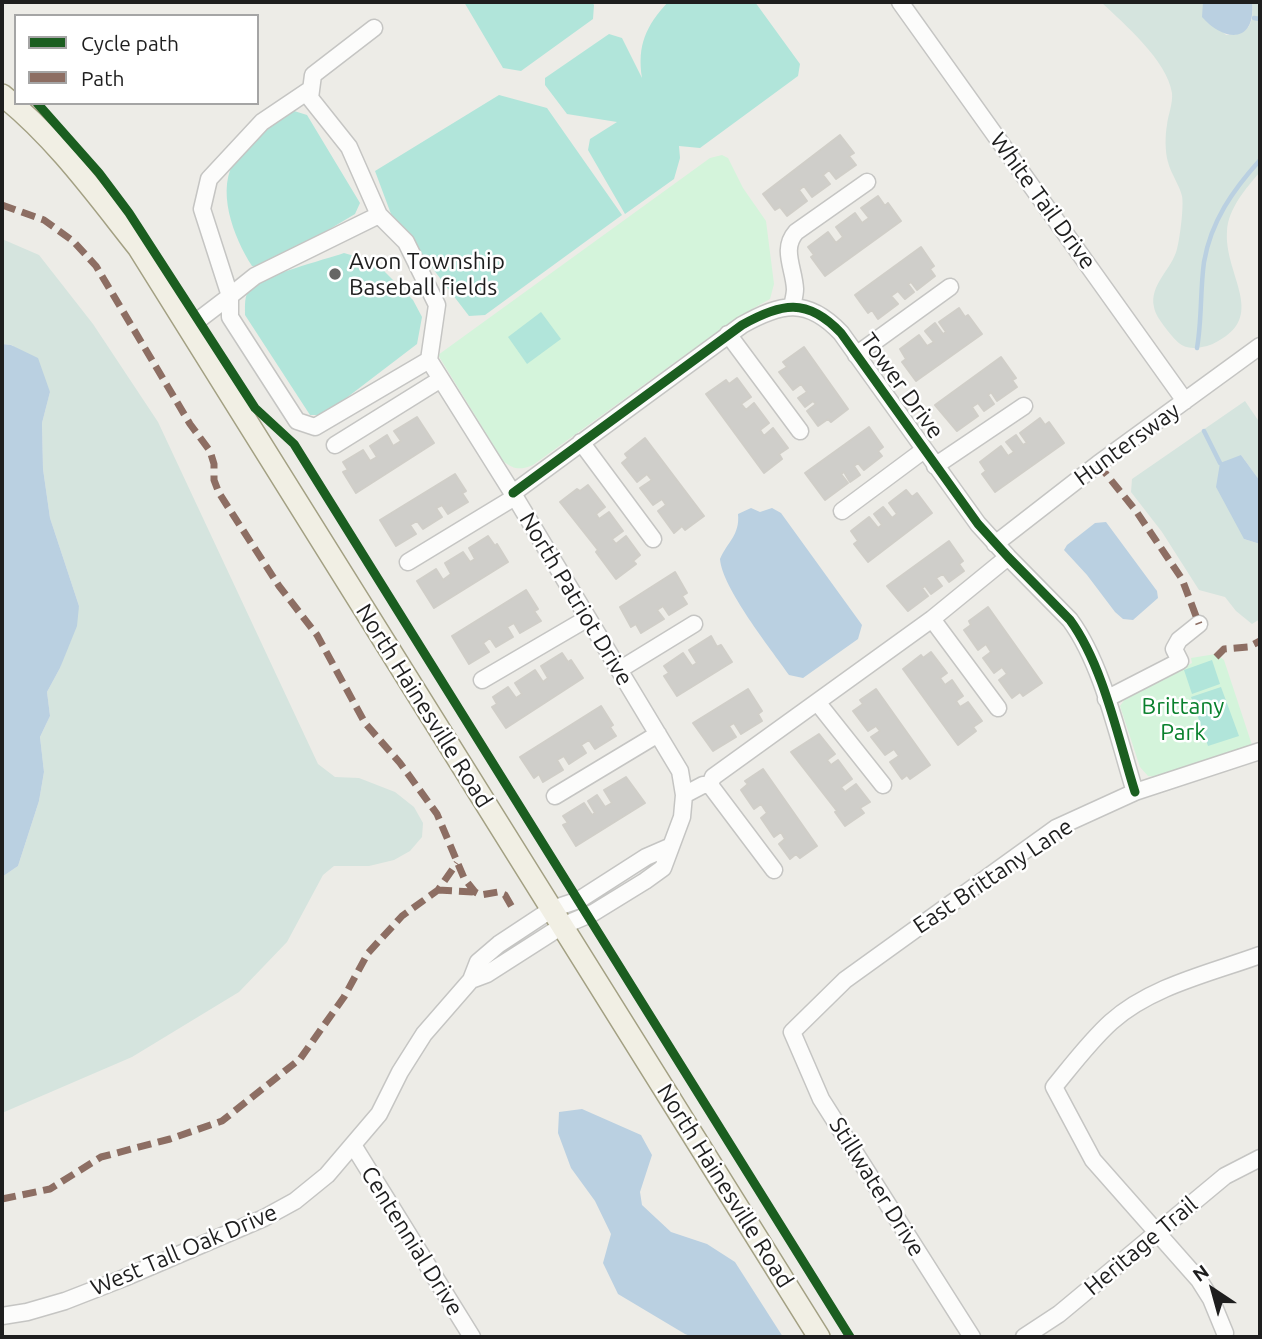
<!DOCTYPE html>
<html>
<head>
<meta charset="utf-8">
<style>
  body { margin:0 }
  #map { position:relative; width:1262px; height:1339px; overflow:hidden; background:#edece7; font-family:Ubuntu,sans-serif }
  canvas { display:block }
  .frame { position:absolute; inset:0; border:4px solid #1e1e1e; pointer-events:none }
  .legend { position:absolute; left:14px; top:14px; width:245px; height:91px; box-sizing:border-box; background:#fff; border:2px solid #a5a5a5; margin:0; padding:9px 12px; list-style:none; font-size:21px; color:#1e1e1e }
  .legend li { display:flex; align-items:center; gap:14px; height:35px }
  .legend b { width:35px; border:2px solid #a5a5a5 }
  .north { position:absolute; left:1178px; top:1255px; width:70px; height:70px; -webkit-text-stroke:5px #fff; paint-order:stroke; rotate:324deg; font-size:19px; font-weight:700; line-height:28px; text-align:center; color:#1e1e1e }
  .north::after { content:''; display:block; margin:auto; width:24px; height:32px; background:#1e1e1e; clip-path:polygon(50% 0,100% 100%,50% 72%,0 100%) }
</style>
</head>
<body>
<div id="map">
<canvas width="1262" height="1339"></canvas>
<div class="frame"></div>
<ul class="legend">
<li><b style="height:9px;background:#1b5e20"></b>Cycle path</li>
<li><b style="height:9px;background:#8d6e63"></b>Path</li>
</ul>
<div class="north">N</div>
</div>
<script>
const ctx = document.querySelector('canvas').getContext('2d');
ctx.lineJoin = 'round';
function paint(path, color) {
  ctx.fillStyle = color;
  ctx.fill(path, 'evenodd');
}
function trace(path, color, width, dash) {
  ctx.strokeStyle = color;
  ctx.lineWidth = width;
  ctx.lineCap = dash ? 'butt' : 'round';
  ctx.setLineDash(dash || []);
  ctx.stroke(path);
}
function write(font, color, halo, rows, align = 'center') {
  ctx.font = font + ' Ubuntu,sans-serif';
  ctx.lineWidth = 5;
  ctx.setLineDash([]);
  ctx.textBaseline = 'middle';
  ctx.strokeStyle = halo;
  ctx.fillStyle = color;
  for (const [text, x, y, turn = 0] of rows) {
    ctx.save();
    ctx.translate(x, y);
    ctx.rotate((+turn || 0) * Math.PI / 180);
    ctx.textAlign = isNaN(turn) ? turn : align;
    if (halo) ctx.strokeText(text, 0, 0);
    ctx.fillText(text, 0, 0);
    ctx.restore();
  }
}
const wetland = new Path2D(`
  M1101,2H1203V11L1226,35C1250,35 1254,23 1252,2H1260V172C1246,188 1228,209 1227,231C1224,272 1262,310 1226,336C1220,340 1214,344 1207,346C1183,352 1178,344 1164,326C1160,320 1155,314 1154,307C1149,285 1172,269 1177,249C1180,238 1184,206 1182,196C1179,184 1171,174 1168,162C1165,152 1165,135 1167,125C1168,115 1173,104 1172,93C1167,60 1124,24 1101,2Z
  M2,239L39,255L93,324L158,422L318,764L335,777L359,778L395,792L414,807L423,823L422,837L410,851L394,860L369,866H334L323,875L287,942L239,992L132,1057L2,1113V877L18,866L39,801L44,772L40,737L50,716L47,692L60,668L79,606L50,518L43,469L42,423L50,392L12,345L2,344Z
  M1245,401L1260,423V481L1241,455L1244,539L1260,544V619L1252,624L1236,611L1225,597L1199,590L1162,532L1131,492L1132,479Z`);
const park = new Path2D(`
  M722,155L728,158L743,188L766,221L774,284L770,299L736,318L533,465C521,470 514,470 503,461L438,355L710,158Z
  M1216,654L1224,660L1252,745L1170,774L1156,777L1148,776L1140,767L1120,706L1128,695L1192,663L1191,658Z`);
const pitch = new Path2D(`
  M464,2H592L594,5L593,19L521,71L503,68Z
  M668,2H755L800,64L798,76L700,148L679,146L680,158L674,179L625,214L588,150L590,139L617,122L567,114L545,85V78L609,34L622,38L642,78C637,45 646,26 668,2Z
  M499,95L547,108L622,215L485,315L469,316L391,214L375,171Z
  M291,110L307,115L360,203L355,214L266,267L252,266C234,238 214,188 237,157C251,138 272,124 291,110Z
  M344,253L361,258L384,271L413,300L422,317L417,344L324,415H310L245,315C245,306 244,295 250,289C263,275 324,260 344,253Z
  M541,312L561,339L527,364L508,337Z
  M1212,660L1220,684L1192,694L1184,670Z
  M1221,687L1239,736L1208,746L1191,697Z`);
const water = new Path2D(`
  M1203,2H1252C1256,43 1225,43 1202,17Z
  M2,344L11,345L38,358L50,392L42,423L43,469L50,518L79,606L77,626L60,668L47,692L50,716L40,737L44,772L39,801L18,866L2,877Z
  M1241,455L1260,481V544L1244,539L1216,487L1220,463Z
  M751,508L760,512L772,508L781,513L862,625L858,639L803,678L789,675C771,649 722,588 720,559C728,541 740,535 738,514Z
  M1106,522L1157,591L1158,598L1133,620L1123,619L1115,612L1087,575L1064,550L1067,545L1095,523Z
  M582,1109L641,1135L652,1155L640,1192L642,1205L671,1232L707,1244L735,1262L783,1337H693L685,1334L618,1294L603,1263L611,1234L595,1201L571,1168L558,1133L559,1112Z`);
const stream = new Path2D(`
  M1254,18L1260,19
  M1197,348C1202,320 1200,291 1204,262C1211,221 1233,190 1260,160
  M1204,431L1220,463`);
const building = new Path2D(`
  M840,135L854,153L849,156L856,165L836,179L829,170L823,175L830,184L812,197L804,186L799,190L807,201L787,216L780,207L775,210L763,194Z
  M878,196L885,206L888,203L901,221L825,276L811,257L814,255L808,247L828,232L836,243L843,237L836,227L855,213L862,223L869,218L861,208Z
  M921,247L934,266L930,269L935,276L917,290L911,282L908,284L914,292L905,299L898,291L891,296L898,304L878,319L872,310L868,313L855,295Z
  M959,308L965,317L968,315L982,334L916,381L902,362L906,359L900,349L919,335L927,346L934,342L925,331L935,323L943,334L946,332L939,322Z
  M804,347L848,409L831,422L828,419L818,426L807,411L816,404L813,401L805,407L798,398L807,392L801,384L793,390L779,372L787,367L783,362Z
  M1001,357L1016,378L1012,380L1017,387L997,401L991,392L988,395L994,404L984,411L978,403L972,407L978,416L957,431L935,405Z
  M737,378L751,397L741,404L746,410L754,403L769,423L760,430L764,436L773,428L788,448L779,454L782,459L764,473L706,394L726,380L729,384Z
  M417,417L434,443L356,493L343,472L348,470L343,462L363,450L370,461L377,457L370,446L387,435L393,446L401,441L394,431Z
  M1040,418L1045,425L1049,422L1064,443L995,492L982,474L986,471L980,462L1001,446L1008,456L1014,452L1006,442L1016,435L1023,445L1027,443L1020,433Z
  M869,427L883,447L878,451L882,456L864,470L858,463L854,466L860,475L850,482L844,472L841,474L848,483L825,500L805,473Z
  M645,438L704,516L685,530L682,526L674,533L658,511L666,505L662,499L653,505L640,488L652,480L647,474L637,482L622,463L628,458L625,454Z
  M455,474L466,491L462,493L468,502L448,514L442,505L436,508L442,517L423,529L417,521L410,525L416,534L396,546L380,520Z
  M588,485L605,507L596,514L599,519L609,512L623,531L612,539L616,544L626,536L640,555L633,561L636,564L616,579L596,552L598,550L560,502L577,489L580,491Z
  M906,490L912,497L917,493L932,513L868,562L854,544L858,541L851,531L869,517L878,528L882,525L874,514L883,507L892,518L897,514L889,503Z
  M488,536L495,546L497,544L508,562L434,608L417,581L436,569L443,580L451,574L445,563L463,552L470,562L475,559L469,548Z
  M949,541L963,561L959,564L964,571L949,582L943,574L936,578L942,586L931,594L925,586L922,588L928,596L908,611L887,586Z
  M675,572L687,593L682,596L687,604L669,615L663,606L657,610L664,619L641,633L636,624L631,627L620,607Z
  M526,590L538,609L534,611L541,621L520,633L514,623L507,627L513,637L496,647L490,638L483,643L489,652L469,664L452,636Z
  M988,607L1042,683L1023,696L1020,692L1012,698L999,680L1007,674L1002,667L994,673L983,658L991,652L986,644L978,650L964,630L971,625L969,621Z
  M711,636L717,647L721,645L732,662L677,696L664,676L669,673L664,666L683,653L692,666L697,663L689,650Z
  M931,652L947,673L940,678L945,685L952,680L963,696L956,701L960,707L968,702L982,721L973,727L976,731L958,745L903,669L921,655L923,658Z
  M562,653L568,662L571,660L583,678L506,728L492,707L497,704L493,697L508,687L516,698L522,694L515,683L535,670L543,682L548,678L541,666Z
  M748,689L762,711L758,714L762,721L741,734L734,723L729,726L736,737L713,751L693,723Z
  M876,689L930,765L910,779L907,775L902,779L890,762L899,756L894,749L885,755L871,737L880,731L876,726L868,731L853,711L863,704L860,700Z
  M601,706L613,725L610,727L616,736L595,749L589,740L581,745L586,753L569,764L564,756L557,760L563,770L543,782L539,774L534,778L520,757Z
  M819,734L835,754L827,760L831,765L838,760L852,779L841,787L845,792L856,784L870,802L860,808L864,813L845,826L835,812L837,811L791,752Z
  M763,769L817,846L800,858L796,854L790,859L779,844L785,839L781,832L774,837L761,818L767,813L761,804L754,809L741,790L748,784L745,781Z
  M626,777L645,803L576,846L563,825L568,823L563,816L584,803L592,815L595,813L588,801L597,795L605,807L612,803L604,790Z`);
const minor = new Path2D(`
  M900,2L1185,401
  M374,28L313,75L310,98L349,147L379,215
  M379,215L406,242L437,305L429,360L315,427L297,421L230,317V296L255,276Z
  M792,307C793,301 795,295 795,289C794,268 781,249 796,232L867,182
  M188,328L230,296L202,209L209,179L262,122L311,89
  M728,334L800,431
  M856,355L950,287
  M429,360L515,497L680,771L684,795L682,817L663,868L645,881L593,913L562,926L487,974L471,980
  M581,442L653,539
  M335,445L441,379
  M935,466L1024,406
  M513,493L742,325C781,303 807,297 841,333L978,524L1008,557L1070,620C1103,665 1118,738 1135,792
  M842,511L924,450
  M995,544L1098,464L1260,346
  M408,562L515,497
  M932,619L998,708
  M619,670L694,624
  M482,680L588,618
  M1106,699L1180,661L1174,649L1179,640L1199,624
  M817,702L883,785
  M710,785L774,870
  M684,795L703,785H710L713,777L932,619L1008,557
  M555,796L658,734
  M353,1145L472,1337
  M2,1316L27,1312L65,1301L124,1278L264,1218L295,1201L327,1175L379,1114L400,1072L424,1034L471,980L478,962L499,944L552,909L579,900L646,857L669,847
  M1225,1333L1211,1299L1199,1280L1093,1160L1054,1087C1072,1065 1090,1041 1111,1022C1151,986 1211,973 1260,955
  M972,1337L821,1099L792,1032L845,980L1056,828L1135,792L1260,751
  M1024,1337L1059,1314L1225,1176L1260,1158`);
const major = new Path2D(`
  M2,95C55,137 96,194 138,247L819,1337`);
const quiet = new Path2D(`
  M2,205L44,220L73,241L96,266L190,424L210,451L214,464V480L219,493L279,586L317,635L365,723L400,763L437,814L464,878L475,892L481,895L498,892L505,895L513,909
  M1098,464L1136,511L1182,579L1199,624
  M1216,657L1224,649L1248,647L1260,641
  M438,890L475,892
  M2,1199L50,1189L101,1157L170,1139L222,1121L300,1059L344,997L368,953L402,916L438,890L457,863`);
const cycleway = new Path2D(`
  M37,103L99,173L129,213L255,408L294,444L850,1337
  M513,493L742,325C781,303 807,297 841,333L978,524L1008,557L1070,620C1103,665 1118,738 1135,792`);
const markers = [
  [335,274,7,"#666664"]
];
const streetNames = [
  ["White Tail Drive",1043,201,54],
  ["Tower Drive",902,386,54],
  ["Huntersway",1127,444,-36],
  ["North Patriot Drive",576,599,59],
  ["North Hainesville Road",424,706,58],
  ["East Brittany Lane",993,876,-34],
  ["North Hainesville Road",725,1186,58],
  ["Stillwater Drive",877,1187,58],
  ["Centennial Drive",412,1241,58],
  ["Heritage Trail",1141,1246,-40],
  ["West Tall Oak Drive",184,1250,-23]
];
const poiNames = [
  ["Avon Township",349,261],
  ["Baseball fields",349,287]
];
const parkNames = [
  ["Brittany",1183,706],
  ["Park",1183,732]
];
paint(wetland, '#d5e4de');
paint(park, '#d4f4db');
paint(pitch, '#b1e5da');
paint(water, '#bad0e1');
trace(stream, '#bad0e1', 4.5);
paint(building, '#cfceca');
trace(building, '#d0cec8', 2);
trace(minor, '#c5c5c3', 19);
trace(major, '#a3a083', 24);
trace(minor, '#fcfcfb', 16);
trace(major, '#f1efe4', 21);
trace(quiet, '#8d6e63', 7, [14, 7]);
trace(cycleway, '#1b5e20', 9);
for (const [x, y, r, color] of markers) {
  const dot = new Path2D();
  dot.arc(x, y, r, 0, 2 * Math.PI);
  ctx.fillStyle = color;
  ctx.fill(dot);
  trace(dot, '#fff', 2.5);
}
write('23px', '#1e1e1e', '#fff', streetNames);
write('23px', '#1e1e1e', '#fff', poiNames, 'left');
write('23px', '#09802d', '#fff', parkNames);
</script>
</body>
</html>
